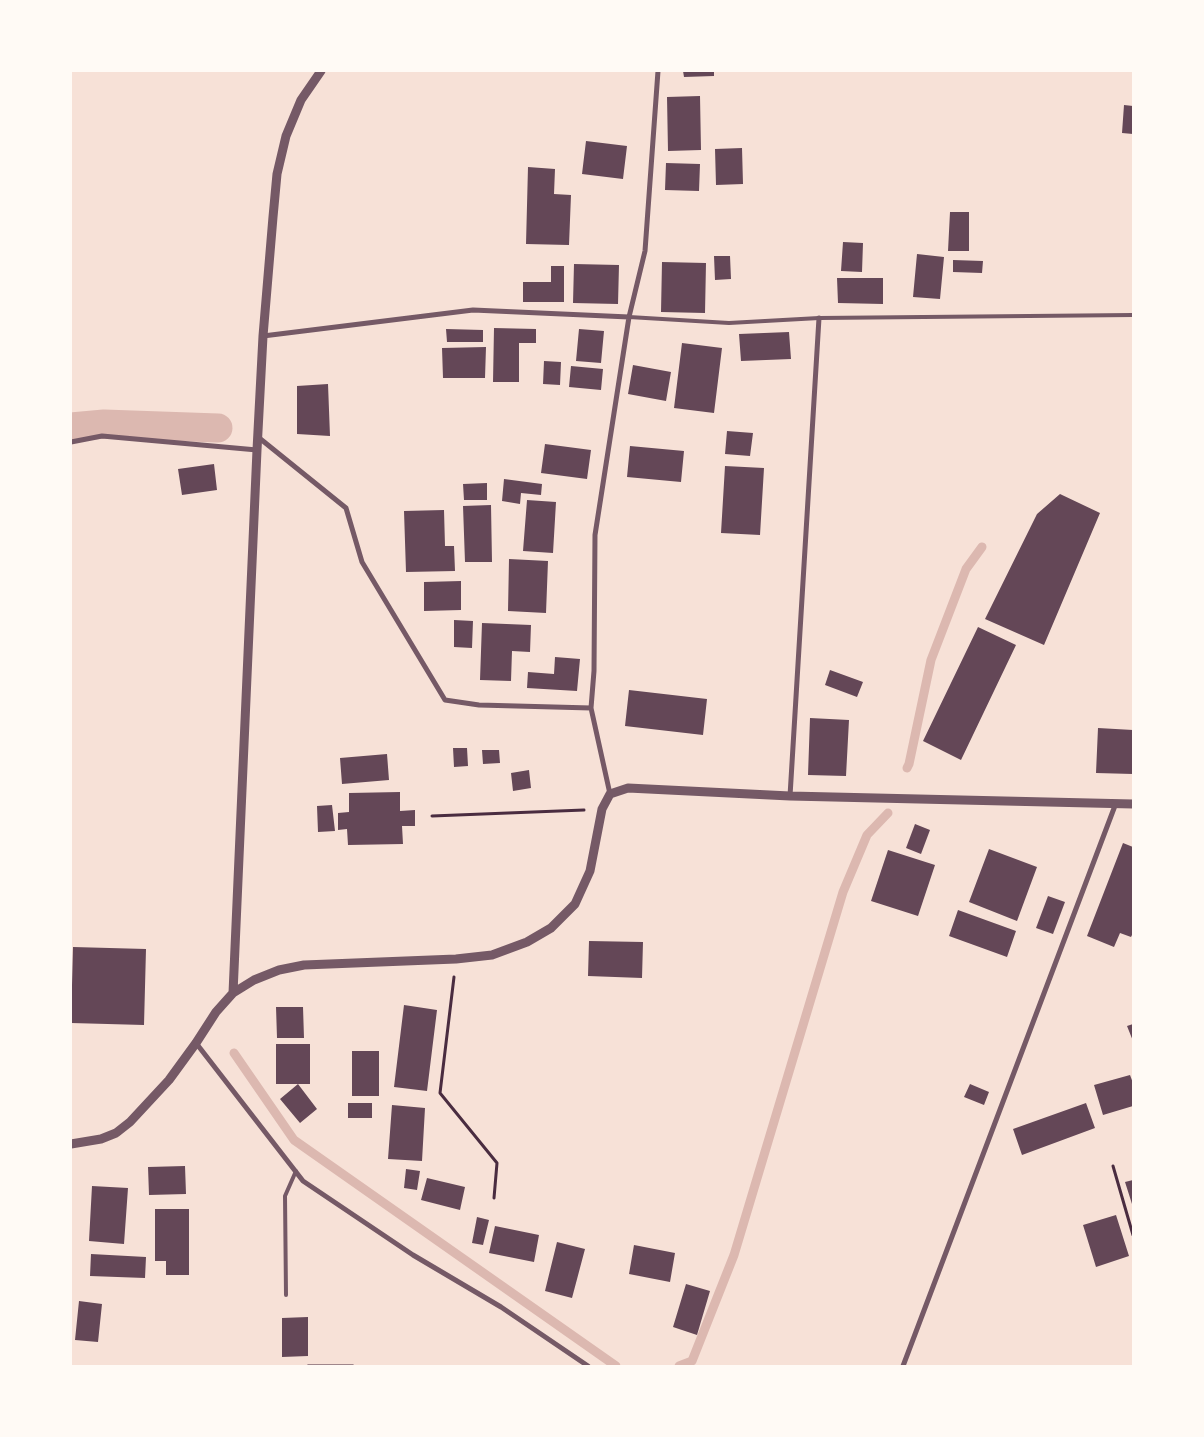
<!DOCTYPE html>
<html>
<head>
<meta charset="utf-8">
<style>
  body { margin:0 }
  #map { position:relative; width:1204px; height:1437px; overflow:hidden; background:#f7e1d7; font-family:"IBM Plex Sans",sans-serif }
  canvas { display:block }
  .frame { position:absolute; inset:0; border:72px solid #fffaf5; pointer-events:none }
</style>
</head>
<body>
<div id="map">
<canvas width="1204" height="1437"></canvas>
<div class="frame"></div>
</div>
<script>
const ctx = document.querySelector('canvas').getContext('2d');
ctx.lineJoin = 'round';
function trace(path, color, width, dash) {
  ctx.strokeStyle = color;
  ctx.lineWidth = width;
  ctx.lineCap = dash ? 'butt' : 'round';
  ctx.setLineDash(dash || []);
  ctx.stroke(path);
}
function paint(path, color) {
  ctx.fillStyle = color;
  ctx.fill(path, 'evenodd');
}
const stream = new Path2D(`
  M907,768L909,764L931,660L966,569L982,547
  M234,1053L294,1140L616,1366
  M679,1366L692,1361L734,1255L843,892L867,835L888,813`);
const canal = new Path2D(`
  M71,427L104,424L218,428`);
const building = new Path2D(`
  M683,71H714V76L684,77Z
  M700,96L701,150L668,151L667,97Z
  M1124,105L1133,106V134L1122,133Z
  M586,141L627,146L623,179L582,174Z
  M742,148L743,184L716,185L715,149Z
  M666,163L700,164L699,191L665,190Z
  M528,167L555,169L554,194L571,195L569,245L526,244Z
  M950,212H969V251H948Z
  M843,242L863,243L862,272L841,271Z
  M917,254L944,257L940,299L913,297Z
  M714,256H730L731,279L715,280Z
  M953,260L983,261L982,273L953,272Z
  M662,262L706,263L705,313L661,312Z
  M574,264L619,265L618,304L573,303Z
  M551,266H564V302H523V282H551Z
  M837,278H883V304L838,303Z
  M494,328L536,329V343H519V382H493Z
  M446,329L483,330V342H447Z
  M579,329L604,331L601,363L576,361Z
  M789,332L791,359L741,361L739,334Z
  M682,343L722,348L714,413L674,408Z
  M486,347L485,378H443L442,348Z
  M544,361L561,362L560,385L543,384Z
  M633,365L671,372L666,401L628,394Z
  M571,366L603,369L601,390L569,387Z
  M328,384L330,436L297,434V386Z
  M727,431L753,433L750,456L725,454Z
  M545,444L591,450L587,479L541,473Z
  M630,446L684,451L681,482L627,477Z
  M214,464L217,490L182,495L178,469Z
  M725,466L764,468L760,535L721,533Z
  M504,479L542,484L541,495L521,493L520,504L502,501Z
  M487,483V500H464L463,484Z
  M1060,494L1100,513L1044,645L985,619L1037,514Z
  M527,500L556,502L553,553L523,551Z
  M491,505L492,562H465L463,506Z
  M444,510L445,546H454L455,571L406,572L404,511Z
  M509,559L548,561L546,613L508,611Z
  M461,581V610L424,611V582Z
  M454,620L473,621L472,648L454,647Z
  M482,623L531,625L530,652L512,651L511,681L480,680Z
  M978,627L1016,645L961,760L923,741Z
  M555,657L580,659L577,691L527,688L528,672L554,674Z
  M830,670L863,682L857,697L825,685Z
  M629,690L707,699L703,735L625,726Z
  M810,718L849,720L846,776L808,775Z
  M1098,728L1133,730V774L1096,773Z
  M453,748H467L468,766L454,767Z
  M482,750H499L500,763L483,764Z
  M387,754L389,780L342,784L340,758Z
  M529,770L531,788L513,791L511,773Z
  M400,792V811L415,810V826H402L403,844L348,845L347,829L338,830V813L349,812V793Z
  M332,805L335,831L318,832L317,806Z
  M915,824L930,830L921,854L906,848Z
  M1123,843L1133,847V933L1131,937L1120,933L1114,947L1087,936Z
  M989,849L1037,867L1017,921L969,902Z
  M888,850L935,865L918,916L871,901Z
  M1048,896L1065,902L1053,934L1036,928Z
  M958,910L1016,931L1007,957L949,936Z
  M589,941L643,942L642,978L588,976Z
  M73,947L146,949L144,1025L71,1023Z
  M404,1005L437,1010L427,1091L394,1087Z
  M276,1007H303L304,1038H277Z
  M1133,1024V1041L1127,1026Z
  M276,1044H310V1084H276Z
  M352,1051H379V1096H352Z
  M1130,1075L1133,1083V1106L1103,1115L1094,1085Z
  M298,1084L317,1109L300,1123L280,1099Z
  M970,1084L989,1092L984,1105L964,1097Z
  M348,1103H372V1118H348Z
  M1086,1103L1095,1128L1022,1155L1013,1129Z
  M392,1105L425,1108L422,1161L388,1159Z
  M185,1166L186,1194L149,1195L148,1167Z
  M406,1169L420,1171L417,1190L404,1188Z
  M427,1178L465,1187L460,1210L421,1200Z
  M1133,1180V1204H1132L1125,1182Z
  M92,1186L128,1188L124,1244L89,1241Z
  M155,1209H189V1275H166V1261H155Z
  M1116,1215L1129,1256L1096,1267L1083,1225Z
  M477,1217L489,1220L483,1245L472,1243Z
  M495,1226L539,1235L534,1262L489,1253Z
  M557,1242L585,1249L572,1298L545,1291Z
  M634,1245L675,1253L670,1282L629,1274Z
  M91,1254L146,1257L145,1278L90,1276Z
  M686,1284L710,1291L697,1335L673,1327Z
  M79,1301L102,1304L98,1342L75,1340Z
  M308,1317V1356L282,1357V1318Z`);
const path = new Path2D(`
  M432,816L584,810
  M454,977L440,1093L497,1163L494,1198
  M1113,1166L1133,1235
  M308,1366H353`);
const service = new Path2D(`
  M629,317L729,323L819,318L1133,315
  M286,1295L285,1196L296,1171`);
const minor = new Path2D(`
  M263,336L473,310L629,317
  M258,437L346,508L362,562L445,700L479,705L591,708
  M71,442L102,436L257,450
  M610,794L591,708L594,671L595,535L629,317L645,251L658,71
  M790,796L819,318
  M196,1043L303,1181L413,1255L501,1307L588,1366
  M903,1366L1116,803`);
const tertiary = new Path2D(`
  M233,993L254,980L279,970L304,965L456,959L492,955L527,942L551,928L575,904L590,871L602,809L610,794L628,788L790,796L1133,804
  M71,1144L101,1139L116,1133L130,1122L169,1080L196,1043L216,1012L233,993L257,450L263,336L273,217L277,174L286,136L301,100L321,71`);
trace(stream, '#dcb8b0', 9);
trace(canal, '#dcb8b0', 29);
paint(building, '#644757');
trace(path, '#4a2c40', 3);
trace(service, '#755966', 4);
trace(minor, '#755966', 5);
trace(tertiary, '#755966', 9);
</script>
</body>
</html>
